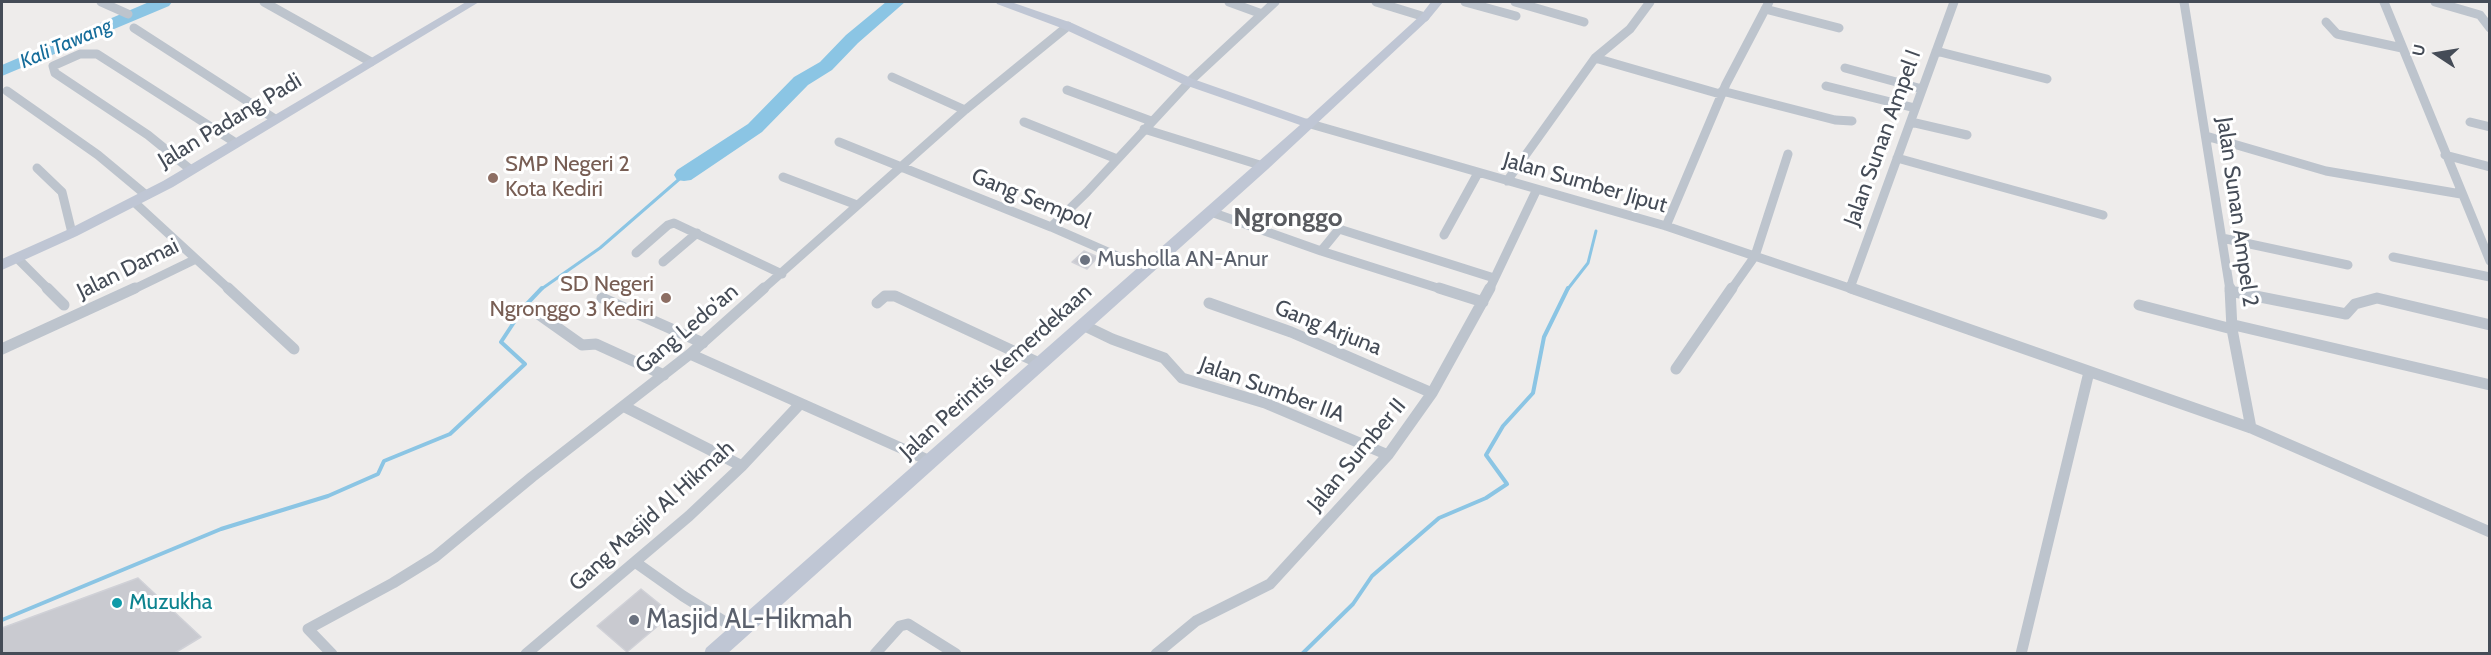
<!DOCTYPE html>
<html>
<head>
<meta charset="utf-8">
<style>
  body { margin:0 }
  #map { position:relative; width:2491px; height:655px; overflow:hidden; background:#eeeceb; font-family:Cabin,sans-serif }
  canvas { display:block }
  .frame { position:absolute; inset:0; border:3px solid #454c57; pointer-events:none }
  .north { position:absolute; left:2407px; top:24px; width:60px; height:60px; -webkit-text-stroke:4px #fff; paint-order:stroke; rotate:282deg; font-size:16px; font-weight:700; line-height:24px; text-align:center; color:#454c57 }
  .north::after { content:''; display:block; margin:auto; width:21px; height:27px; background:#454c57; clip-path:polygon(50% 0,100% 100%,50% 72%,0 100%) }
</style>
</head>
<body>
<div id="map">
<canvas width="2491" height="655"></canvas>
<div class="frame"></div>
<div class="north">U</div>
</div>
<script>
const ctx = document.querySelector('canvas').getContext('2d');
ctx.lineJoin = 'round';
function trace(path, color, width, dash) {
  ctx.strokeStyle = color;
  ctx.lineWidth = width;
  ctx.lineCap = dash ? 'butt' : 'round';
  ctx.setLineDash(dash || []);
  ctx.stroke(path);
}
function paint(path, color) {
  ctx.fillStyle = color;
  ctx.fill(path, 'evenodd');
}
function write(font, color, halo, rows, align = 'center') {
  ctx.font = font + ' Cabin,sans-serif';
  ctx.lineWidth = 6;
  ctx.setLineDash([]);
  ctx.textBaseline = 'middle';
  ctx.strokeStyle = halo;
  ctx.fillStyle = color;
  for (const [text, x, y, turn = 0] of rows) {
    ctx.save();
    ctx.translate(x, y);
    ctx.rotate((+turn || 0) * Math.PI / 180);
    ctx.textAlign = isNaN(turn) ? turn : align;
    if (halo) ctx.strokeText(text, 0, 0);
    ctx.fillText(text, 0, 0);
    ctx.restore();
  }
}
const streamFar1 = new Path2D(`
  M540,290L600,248L684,175
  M1567,290L1588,263L1596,231`);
const stream = new Path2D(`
  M2,620L221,529L328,496L378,474L384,461L450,434L525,364L501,342L524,307L542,288
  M1302,654L1353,604L1372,576L1439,518L1486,498L1507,484L1486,455L1503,426L1533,393L1544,337L1568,288`);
const river = new Path2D(`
  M149,2H172L169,6L2,76V65Z
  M886,2H905L858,43L832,70L808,85L762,132L691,180L684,181L677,180L674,175L677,170L748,124L794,77L820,62L846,35Z`);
const building = new Path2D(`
  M1084,251L1098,257L1087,269L1072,262Z
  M138,578L201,637L173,654H2V628Z
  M641,589L672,614L627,652L597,626Z`);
const streetFar1 = new Path2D(`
  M101,2L128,14
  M264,2L371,62
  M1229,2L1262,14
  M1376,2L1425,17
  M1465,2L1516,16
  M1515,2L1584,22
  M2184,2L2230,290
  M2384,2L2490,261
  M2435,2L2480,15L2490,28
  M1765,9L1839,28
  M2326,22L2337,34L2402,48
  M134,28L275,119
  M1936,51L2047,79
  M1595,58L1720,94
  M1845,68L1922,89
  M892,77L965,110
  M1826,86L1915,108
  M1067,90L1151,121
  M7,91L98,155L146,195
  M1722,91L1835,120L1852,121
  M1024,122L1117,159
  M1911,122L1967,135
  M2470,122L2490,127
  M1307,123L1666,226L1855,290
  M1144,129L1263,166
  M2206,136L2326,171L2461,194
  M839,142L1051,227L1147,269
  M2445,155L2490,167
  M1897,158L2103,215
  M37,168L62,192L72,233
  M191,170L148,135L55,73L53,66L80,54H97L236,143
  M783,177L857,205
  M1507,181L1595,58L1630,29L1650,2
  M1211,212L1321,251L1444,290
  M1666,226L1726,84L1769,2
  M1051,227L1087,192L1189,82L1275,2
  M1444,235L1478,173
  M2222,238L2348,265
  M1321,251L1339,229L1494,278
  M636,253L668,225L674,223L782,274
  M2393,257L2490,277
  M17,258L49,290
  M196,259L230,290
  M663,262L697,233
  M1850,288L1954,2
  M132,290L196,259L134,202
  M762,290L965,110L1068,26
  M1489,290L1537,189
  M1731,290L1755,256L1788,154`);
const street = new Path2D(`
  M47,288L64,305
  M228,288L294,349
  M1439,288L1483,302
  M1851,288L2251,428L2490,532
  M2230,288L2232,329L2251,428
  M2230,291L2346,314L2355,304L2377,298L2490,325
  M602,298L703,343
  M877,303L885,296H895L1039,363
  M1209,303L1291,332L1432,393
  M2139,305L2232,329
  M534,311L582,345L596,344L664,375
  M1083,325L1112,339L1164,358L1182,378L1265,403L1388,455
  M2234,325L2490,385
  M2,349L135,288
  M690,354L930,461
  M1676,369L1732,288
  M625,407L742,466
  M635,562L683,596L738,630
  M332,654L308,629L393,583L435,557L532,477L690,354L764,288
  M526,654L689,516L742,466L800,404
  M875,654L900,626L908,624L956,654
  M1156,654L1196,621L1270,584L1388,455L1432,393L1490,288
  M2021,654L2089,372`);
const secondary = new Path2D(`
  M466,2H479L173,187L77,236L2,270V259L67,230L163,181Z
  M996,2H1011L1072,23L1193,79L1307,119L1421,15L1431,2H1443L1429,19L1268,169L727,654H704L706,648L1300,125L1185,85L1064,29L997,4Z`);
const markers = [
  [493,178,6,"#8d6e63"],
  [1085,260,6,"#6b7280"],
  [666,298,6,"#8d6e63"],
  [117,603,6,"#0f9aa8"],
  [634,620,6,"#6b7280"]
];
const farWaternames = [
  ["Kali Tawang",66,44,-23]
];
const streetNames = [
  ["Jalan Padang Padi",230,121,-31],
  ["Jalan Sunan Ampel I",1883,138,-70],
  ["Jalan Sumber Jiput",1585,183,16],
  ["Gang Sempol",1031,199,22],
  ["Jalan Sunan Ampel 2",2237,212,82],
  ["Jalan Damai",128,269,-26],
  ["Gang Arjuna",1328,328,22],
  ["Gang Ledo'an",687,329,-40],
  ["Jalan Perintis Kemerdekaan",996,372,-42],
  ["Jalan Sumber IIA",1272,390,20],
  ["Jalan Sumber II",1357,455,-50],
  ["Gang Masjid Al Hikmah",652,516,-42]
];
const educationNames = [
  ["SMP Negeri 2",505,165],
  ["Kota Kediri",505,190],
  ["SD Negeri",654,285,"right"],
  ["Ngronggo 3 Kediri",654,310,"right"]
];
const worshipNames = [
  ["Musholla AN-Anur",1097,260]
];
const cultureNames = [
  ["Muzukha",129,603]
];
const quarterNames = [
  ["Ngronggo",1288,218]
];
const nearWorshipnames = [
  ["Masjid AL-Hikmah",646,620]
];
trace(streamFar1, '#8bc5e4', 3);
trace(stream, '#8bc5e4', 4);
paint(river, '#8bc5e4');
paint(building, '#c9cad0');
trace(building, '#d0d1d7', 1.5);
trace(streetFar1, '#bdc4cd', 9);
trace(street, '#bdc4cd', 11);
paint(secondary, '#bfc6d4');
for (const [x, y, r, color] of markers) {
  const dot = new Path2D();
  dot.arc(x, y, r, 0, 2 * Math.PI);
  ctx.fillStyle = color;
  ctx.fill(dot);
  trace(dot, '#fff', 2);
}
write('italic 20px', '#156c9a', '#fff', farWaternames);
write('22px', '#454c57', '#fff', streetNames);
write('22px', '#785e54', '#fff', educationNames, 'left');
write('22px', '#5b616d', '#fff', worshipNames, 'left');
write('22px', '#0d838f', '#fff', cultureNames, 'left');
write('bold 26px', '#595b60', '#fff', quarterNames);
write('27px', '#5b616d', '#fff', nearWorshipnames, 'left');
</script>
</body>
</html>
